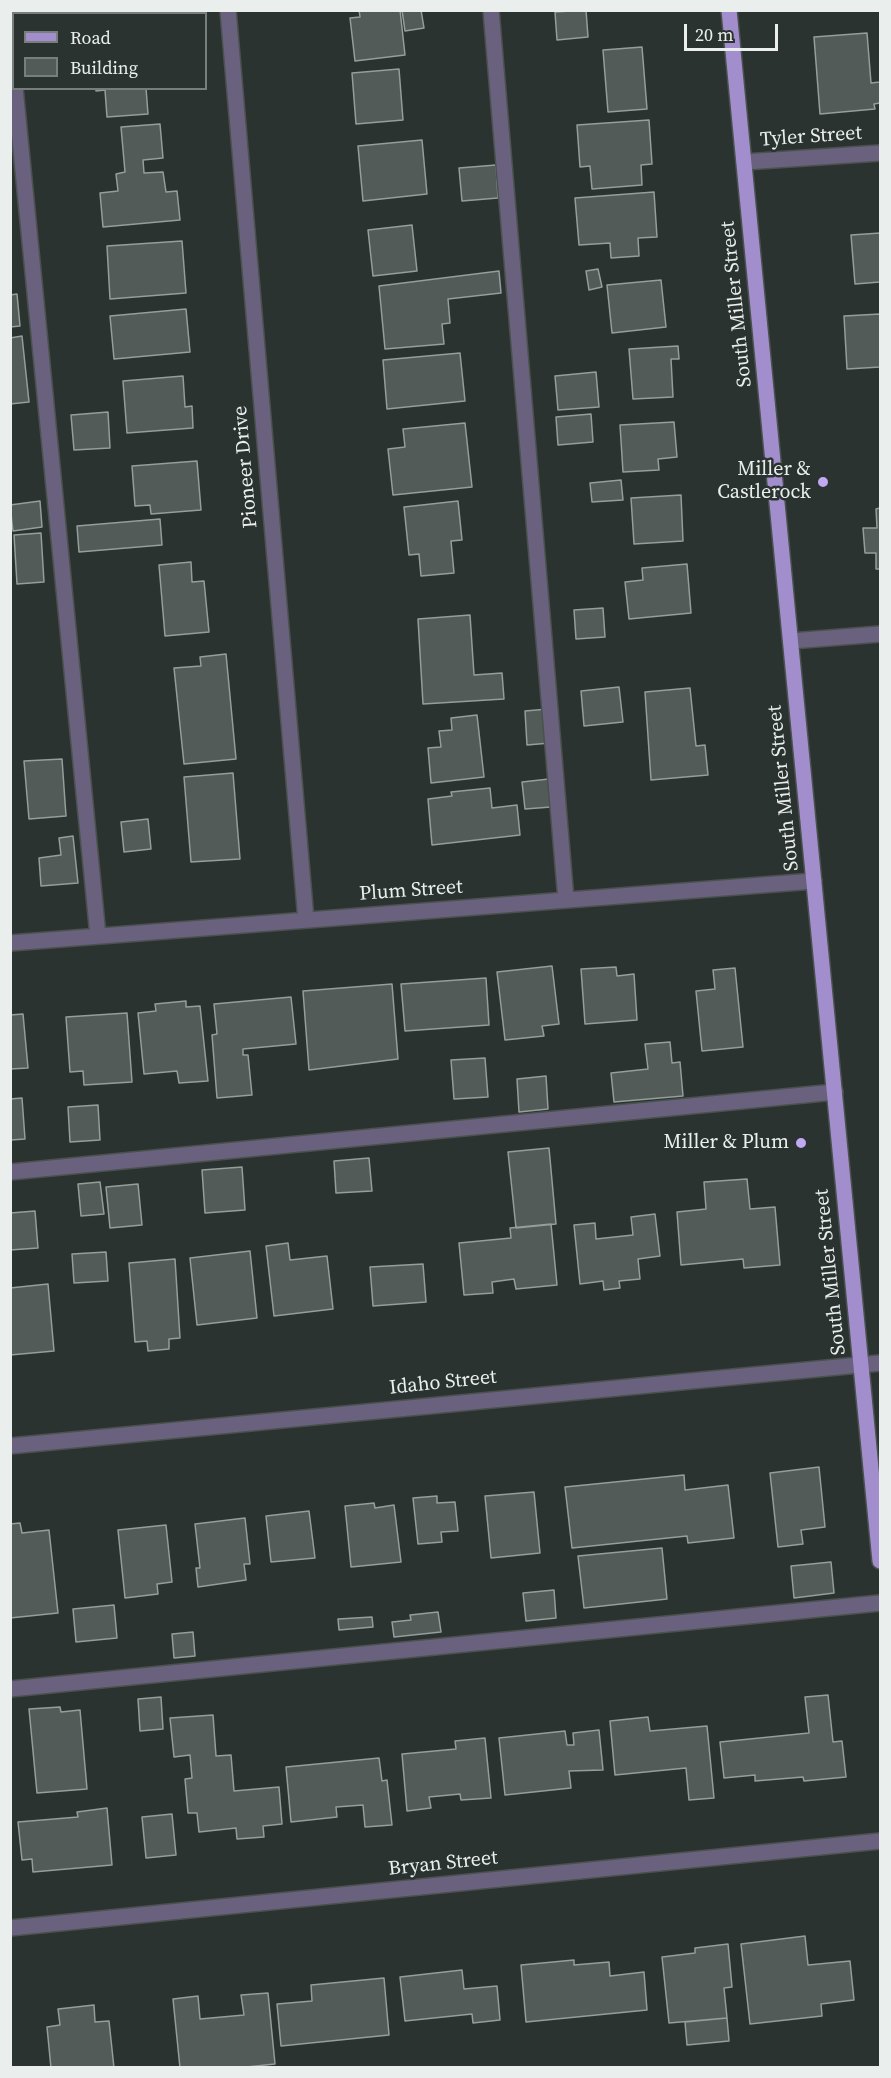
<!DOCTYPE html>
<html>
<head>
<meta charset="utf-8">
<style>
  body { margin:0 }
  #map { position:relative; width:891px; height:2078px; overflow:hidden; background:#2b3330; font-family:"Source Serif 4",serif }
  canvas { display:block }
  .frame { position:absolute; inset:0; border:12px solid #eaefed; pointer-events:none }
  .legend { position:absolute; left:12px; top:12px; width:195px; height:78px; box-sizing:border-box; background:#2b3330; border:2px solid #777e7c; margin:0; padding:8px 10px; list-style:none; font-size:18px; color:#eaefed }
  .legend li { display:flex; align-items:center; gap:12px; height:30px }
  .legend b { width:30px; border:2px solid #777e7c }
  .scale { position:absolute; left:684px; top:24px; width:94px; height:27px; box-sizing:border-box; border:3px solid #eaefed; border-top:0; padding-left:8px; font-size:18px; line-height:21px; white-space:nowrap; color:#eaefed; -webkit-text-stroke:4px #2b3330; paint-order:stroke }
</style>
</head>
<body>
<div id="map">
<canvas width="891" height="2078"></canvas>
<div class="frame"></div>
<ul class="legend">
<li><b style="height:8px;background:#a28ecc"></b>Road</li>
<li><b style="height:16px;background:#525b58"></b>Building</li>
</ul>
<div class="scale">20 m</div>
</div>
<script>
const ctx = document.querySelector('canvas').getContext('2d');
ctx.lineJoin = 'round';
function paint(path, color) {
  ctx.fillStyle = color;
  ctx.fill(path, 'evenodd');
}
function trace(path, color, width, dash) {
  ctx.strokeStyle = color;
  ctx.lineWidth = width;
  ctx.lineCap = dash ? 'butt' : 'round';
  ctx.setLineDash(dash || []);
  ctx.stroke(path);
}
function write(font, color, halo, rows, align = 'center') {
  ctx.font = font + ' "Source Serif 4",serif';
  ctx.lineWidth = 5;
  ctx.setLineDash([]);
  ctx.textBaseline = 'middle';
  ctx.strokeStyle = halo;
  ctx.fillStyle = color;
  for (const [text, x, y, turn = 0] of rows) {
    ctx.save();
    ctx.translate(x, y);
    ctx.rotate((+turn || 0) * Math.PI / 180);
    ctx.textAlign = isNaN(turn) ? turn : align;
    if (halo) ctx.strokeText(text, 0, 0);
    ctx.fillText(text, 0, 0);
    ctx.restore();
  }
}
const building = new Path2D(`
  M359,10H400L405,55L355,61L350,18L360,17Z
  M402,10H421L424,28L405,31Z
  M586,10L588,37L557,40L555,12Z
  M867,33L871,83L880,82V68V103L874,104L875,109L820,114L814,37Z
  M642,47L647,109L608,112L603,50Z
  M399,69L403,120L356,124L352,73Z
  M96,88H146L148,114L107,117L105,90L96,91Z
  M649,120L652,164L641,165L642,185L592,189L590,166L580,167L577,125Z
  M160,124L163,158L143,160L144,173L163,172L166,192L177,191L180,220L103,227L100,193L118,191L116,174L125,172L121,127Z
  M422,140L427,194L363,201L358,146Z
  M496,165L498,198L462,201L459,168Z
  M654,192L657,237L638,238L639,256L611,258L610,243L579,245L575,198Z
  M412,225L417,271L373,276L368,230Z
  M880,233V282L855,284L851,235Z
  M182,241L186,293L110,299L107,246Z
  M598,269L602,287L589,290L586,271Z
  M499,271L501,293L448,299L450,323L442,324L444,344L385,349L379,286Z
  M661,280L666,327L612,333L607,285Z
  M17,294L20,326L10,327V295Z
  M186,309L190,352L114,359L110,316Z
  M880,314V367L847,369L844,316Z
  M22,336L29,402L10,404V338Z
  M678,346L679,359H671L673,397L633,399L629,349Z
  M460,353L465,401L387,409L383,360Z
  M596,372L599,407L558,410L555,376Z
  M183,376L185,407L192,406L193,428L127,433L123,381Z
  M108,412L110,448L74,450L71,415Z
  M591,414L593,442L558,445L556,417Z
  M674,422L677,457L658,459L659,470L623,472L620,425Z
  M465,423L472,487L393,495L388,449L405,447L403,429Z
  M197,461L201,510L151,514L150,505L135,506L132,466Z
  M621,480L623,500L592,502L590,483Z
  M681,495L683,541L634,544L631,498Z
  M40,501L42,527L13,531L10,505Z
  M458,501L462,540L451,541L454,573L421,576L419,554L409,555L404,507Z
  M880,508V569H876V553H865L863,528H877L876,509Z
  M160,519L162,545L79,552L77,526Z
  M41,533L44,582L17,584L14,535Z
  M191,562L192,582L204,581L209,632L165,636L159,565Z
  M687,564L691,613L629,619L625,582L643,580L642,568Z
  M603,608L605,637L576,639L574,610Z
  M470,615L474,675L502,673L504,699L423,704L418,619Z
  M226,654L236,759L184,764L174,668L201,666L200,657Z
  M619,687L623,722L584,726L581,691Z
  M690,688L696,746L705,745L708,775L651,780L645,692Z
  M548,709L550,743L527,745L525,711Z
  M477,715L484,777L431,783L428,748L441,747L439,731L452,730L451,718Z
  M62,759L66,816L29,819L24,761Z
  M233,773L240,859L191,862L184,777Z
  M549,779L551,807L525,809L522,782Z
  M490,788L492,808L517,805L520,835L432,845L428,799L452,796L451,792Z
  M148,819L151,849L124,852L121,822Z
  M73,836L78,883L41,886L39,858L61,855L59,838Z
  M552,966L559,1024L542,1026L544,1036L505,1040L497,972Z
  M616,967L617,976L634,974L637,1020L585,1024L581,969Z
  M735,968L743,1047L702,1051L696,991L715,989L713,970Z
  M486,978L489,1025L405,1031L401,984Z
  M392,984L398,1059L309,1070L303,991Z
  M291,997L296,1044L243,1049V1055H248L252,1095L217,1098L212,1035L217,1034L214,1004Z
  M186,1001V1007L200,1006L208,1081L179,1083L177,1071L144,1074L138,1013L156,1011L155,1004Z
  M127,1013L132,1082L84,1085L83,1071L70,1072L66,1017Z
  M23,1014L28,1068L10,1069V1015Z
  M670,1042L672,1063L680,1062L683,1096L614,1102L611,1073L648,1069L645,1044Z
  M485,1058L488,1097L454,1099L451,1060Z
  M546,1076L548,1109L519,1112L517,1079Z
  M22,1098L25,1139L11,1140L10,1152V1099Z
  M98,1105L100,1140L70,1142L68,1107Z
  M549,1148L556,1224L516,1228L508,1152Z
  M369,1158L372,1191L336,1193L334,1161Z
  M242,1167L245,1210L205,1213L202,1170Z
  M747,1179L750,1209L775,1207L780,1265L744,1268L743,1259L681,1265L677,1212L706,1209L704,1182Z
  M100,1182L104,1214L81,1216L78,1184Z
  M138,1184L142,1225L110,1228L106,1187Z
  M35,1211L38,1248L10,1250V1213Z
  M655,1214L660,1256L638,1259L640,1279L619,1281L620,1288L604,1290L603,1281L580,1284L574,1225L595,1223L596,1239L633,1235L631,1217Z
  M551,1224L557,1285L516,1289L514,1279L492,1282L493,1293L464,1295L459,1243L511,1238L510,1228Z
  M288,1243L290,1260L327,1256L333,1309L274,1316L266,1246Z
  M250,1251L257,1318L197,1325L190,1258Z
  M106,1252L108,1281L74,1283L72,1254Z
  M175,1259L180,1338L169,1339V1349L148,1351L147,1341L135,1342L129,1263Z
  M423,1264L426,1302L373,1306L370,1267Z
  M48,1284L54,1351L10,1355V1288Z
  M819,1467L825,1527L801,1530L803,1544L778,1547L770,1473Z
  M684,1475L685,1490L728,1485L734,1538L688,1543L687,1536L572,1548L565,1487Z
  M534,1492L540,1553L491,1558L485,1496Z
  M437,1496V1503L455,1502L458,1531L441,1532L442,1542L418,1544L413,1498Z
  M374,1503L375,1508L394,1505L401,1562L351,1567L345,1506Z
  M309,1511L315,1558L271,1562L266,1516Z
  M245,1518L250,1564H244L246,1580L198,1587L196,1568H200L195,1524Z
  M20,1523L22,1533L49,1530L58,1613L10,1618V1524Z
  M166,1525L172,1582L157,1584L158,1594L125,1598L118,1530Z
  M662,1548L667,1599L584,1608L578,1556Z
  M831,1562L834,1593L794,1598L791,1566Z
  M554,1590L556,1618L526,1621L523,1593Z
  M114,1605L117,1638L76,1642L73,1609Z
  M438,1612L441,1632L394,1637L392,1622L411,1620L410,1615Z
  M372,1617L373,1627L339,1630L338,1619Z
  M193,1632L195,1656L174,1658L172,1634Z
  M828,1695L833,1742L842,1741L846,1777L804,1781L803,1777L755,1781V1775L724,1778L720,1742L809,1733L805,1697Z
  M161,1697L163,1729L140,1731L138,1699Z
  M60,1707L61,1712L80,1710L87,1789L37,1793L29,1709Z
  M213,1715L216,1756L231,1755L234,1791L279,1787L282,1824L263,1826L264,1837L237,1839L236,1828L199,1832L197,1813H188L185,1779L192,1778L190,1755L174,1757L170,1718Z
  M648,1717L650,1731L707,1726L714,1798L689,1800L686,1768L615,1775L610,1721Z
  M599,1730L603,1770L569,1771L571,1788L505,1795L499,1738L565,1731L567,1745H574L573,1733Z
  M485,1738L491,1798L461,1800L460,1794L429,1797L431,1808L407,1811L402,1754L456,1749L455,1741Z
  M379,1758L382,1781L387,1780L392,1825L365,1827L363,1805L336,1807L337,1817L291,1822L286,1767Z
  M107,1808L112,1865L33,1872L32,1859L22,1860L18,1822L78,1817L77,1812Z
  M172,1814L176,1855L146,1858L142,1817Z
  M805,1936L808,1965L850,1961L854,2000L821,2004L822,2016L750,2024L741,1944Z
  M728,1944L732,1987L724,1988L727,2018L669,2023L662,1957L695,1953V1948Z
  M574,1960V1965L609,1962L610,1976L644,1972L647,2010L526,2022L521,1965Z
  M462,1970L464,1989L497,1986L500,2020L473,2023L472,2014L405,2021L400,1977Z
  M384,1978L389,2035L281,2046L277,2004L312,2001L311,1985Z
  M268,1993L275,2064L237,2068H180L173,1999L198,1996L200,2019L244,2015L241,1995Z
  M94,2005L95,2022L109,2021L114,2068H51L47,2027L60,2025L58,2009Z
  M727,2018L729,2041L687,2045L685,2022Z`);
const minor = new Path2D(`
  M228,10L306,920
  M491,10L566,900
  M10,45L14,75
  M15,88L98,936
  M744,162L880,153
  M791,641L880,634
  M10,943L814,881
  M10,1172L835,1092
  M10,1446L880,1363
  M10,1689L880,1603
  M10,1928L880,1841`);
const major = new Path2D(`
  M729,10L880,1561`);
const markers = [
  [823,482,6,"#c0a8f3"],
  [801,1143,6,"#c0a8f3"]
];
const streetNames = [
  ["Tyler Street",811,137,-4],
  ["South Miller Street",737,304,-96],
  ["Pioneer Drive",246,467,-95],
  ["South Miller Street",784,788,-96],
  ["Plum Street",411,891,-4],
  ["South Miller Street",831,1272,-96],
  ["Idaho Street",443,1383,-6],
  ["Bryan Street",443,1864,-6]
];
const poiNames = [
  ["Miller &",811,470],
  ["Castlerock",811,493],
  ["Miller & Plum",789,1143]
];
paint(building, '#525b58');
trace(building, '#949e9b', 1.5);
trace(minor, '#4a514e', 18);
trace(major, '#4a514e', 18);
trace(minor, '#6a617f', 15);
trace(major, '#a28ecc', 15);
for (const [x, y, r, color] of markers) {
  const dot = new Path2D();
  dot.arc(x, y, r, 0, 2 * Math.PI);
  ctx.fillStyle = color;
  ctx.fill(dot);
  trace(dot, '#2b3330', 2);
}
write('20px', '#eaefed', '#2b3330', streetNames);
write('20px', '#eaefed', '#2b3330', poiNames, 'right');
</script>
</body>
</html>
